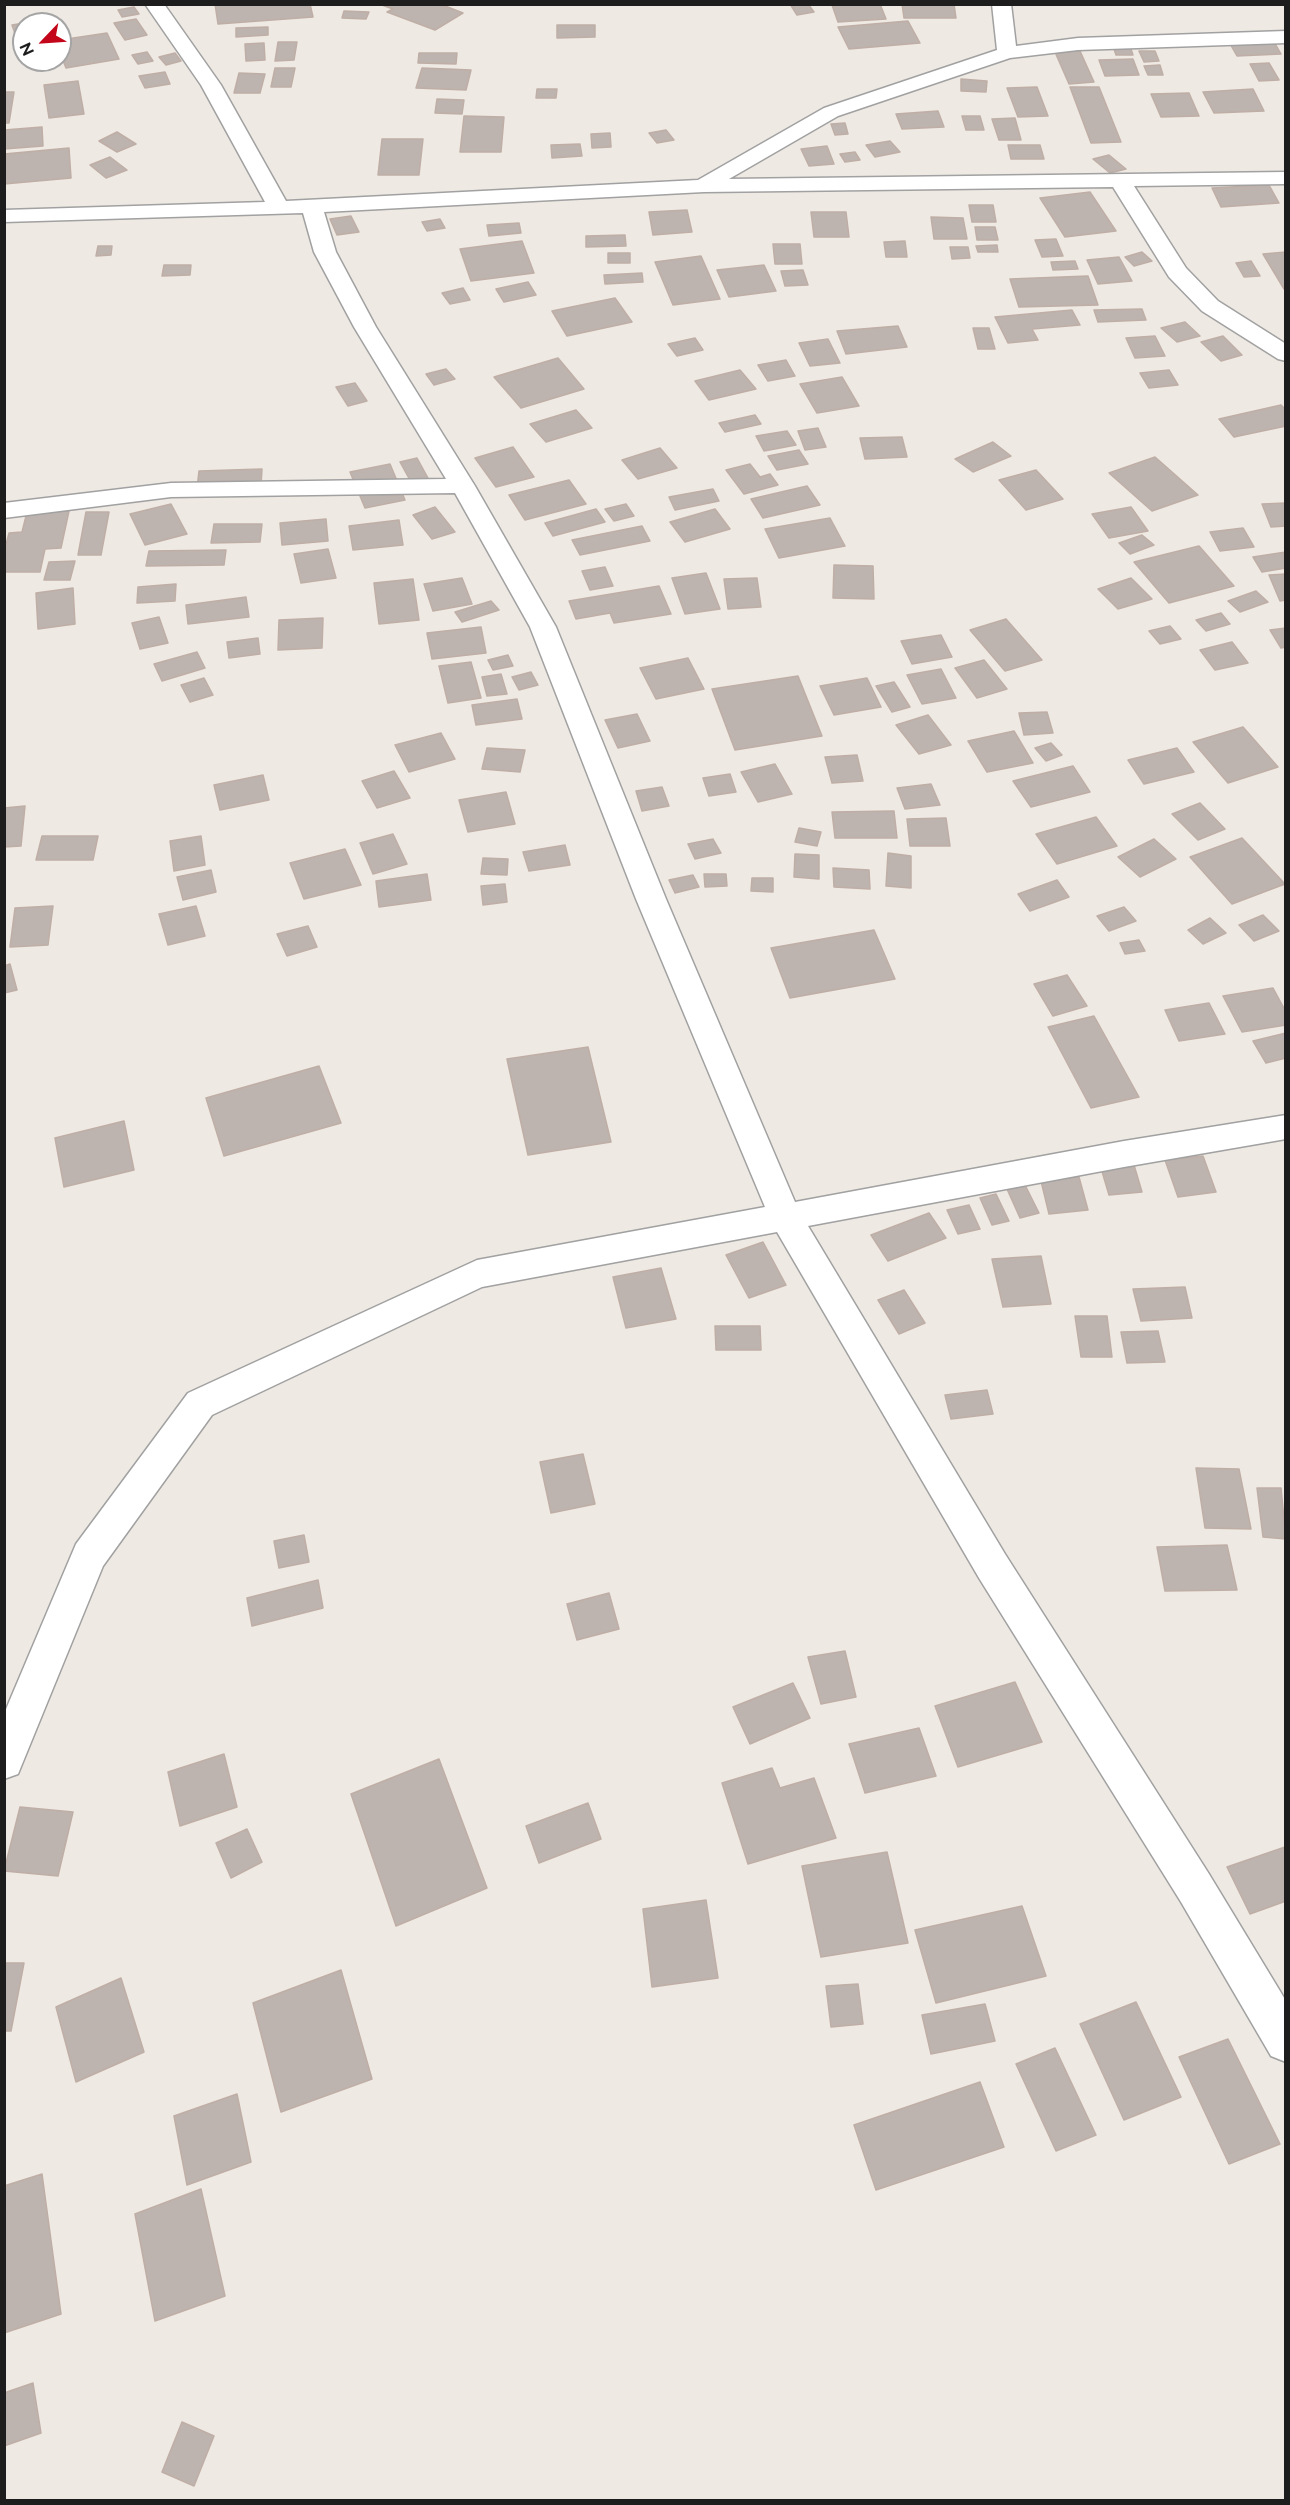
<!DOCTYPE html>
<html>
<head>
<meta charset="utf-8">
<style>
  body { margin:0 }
  #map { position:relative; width:1290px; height:2505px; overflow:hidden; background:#eee9e3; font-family:Raleway,sans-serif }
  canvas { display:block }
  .frame { position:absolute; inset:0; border:6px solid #1d1d1d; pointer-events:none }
  .north { position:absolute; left:12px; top:12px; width:60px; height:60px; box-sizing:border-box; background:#fff; border:2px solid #a5a5a5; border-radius:50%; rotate:245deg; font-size:16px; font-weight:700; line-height:24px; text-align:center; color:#1d1d1d }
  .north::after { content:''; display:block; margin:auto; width:21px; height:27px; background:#c4061a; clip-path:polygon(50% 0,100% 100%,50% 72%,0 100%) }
</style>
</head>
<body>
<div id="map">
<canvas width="1290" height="2505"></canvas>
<div class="frame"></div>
<div class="north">N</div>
</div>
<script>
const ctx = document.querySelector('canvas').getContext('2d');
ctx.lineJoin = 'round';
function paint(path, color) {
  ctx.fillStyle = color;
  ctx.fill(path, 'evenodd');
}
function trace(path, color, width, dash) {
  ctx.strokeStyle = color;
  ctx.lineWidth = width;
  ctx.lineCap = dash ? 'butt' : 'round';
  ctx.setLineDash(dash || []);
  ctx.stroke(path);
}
const building = new Path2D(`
  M215,4H310L313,17L218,24Z
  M440,4L463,13L435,30L387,12L393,9L382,5Z
  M790,4H808L814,12L797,15Z
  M880,4L886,19L838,22L832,5Z
  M902,4H954L956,18H904Z
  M134,7L139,14L122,17L118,10Z
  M344,11L369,12L366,19L342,18Z
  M136,19L147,35L125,40L114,23Z
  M42,20L43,24H24V53H22L12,25Z
  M908,21L920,43L849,49L838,27Z
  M557,25H595V37L557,38Z
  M268,27V35L236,37V28Z
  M107,33L119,59L66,68L60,53V40Z
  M1273,40L1281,54L1237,56L1229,42Z
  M278,42H297L294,60L275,61Z
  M264,43L265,60L246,61L245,44Z
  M1113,46H1130L1133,55H1116Z
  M1080,51L1094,82L1069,84L1055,52Z
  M1139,51H1155L1159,61L1144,62Z
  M147,52L153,61L138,64L132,55Z
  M175,53L181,61L166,65L159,57Z
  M419,53H457L456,64L418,63Z
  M1133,59L1139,75L1105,76L1099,60Z
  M1269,63L1279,80L1259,81L1250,64Z
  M1160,65L1163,75H1148L1144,66Z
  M275,68H295L291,87H271Z
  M422,68L471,70L466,90L416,88Z
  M165,72L170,84L145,88L139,76Z
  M239,73L265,74L260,93H234Z
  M961,79L987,81L986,92L961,91Z
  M78,81L84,114L49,118L44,85Z
  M1037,87L1048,116L1018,117L1007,88Z
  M1070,87H1099L1121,142L1091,143Z
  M537,89H557L556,98H536Z
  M1253,89L1264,111L1214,113L1203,92Z
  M4,92H14L9,123H4Z
  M1189,93L1199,116L1161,117L1151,94Z
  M437,99L464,100L462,114L435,113Z
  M938,111L944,127L902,129L896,114Z
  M464,116L504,117L501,152H460Z
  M962,116H980L984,130H966Z
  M1015,118L1021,140H999L992,119Z
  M845,123L848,134L835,135L831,124Z
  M42,127L43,146L4,149V130Z
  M666,130L674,140L657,143L649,133Z
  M117,132L136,144L117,152L99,141Z
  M610,133L611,147L592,148L591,134Z
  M382,139H423L419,175H378Z
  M890,141L900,152L875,157L866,145Z
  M580,144L582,156L552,158L551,145Z
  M1008,145H1040L1044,159H1011Z
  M827,146L834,164L809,166L801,149Z
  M69,148L71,178L4,184V154Z
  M855,152L860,160L845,162L840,154Z
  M1109,155L1126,169L1110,173L1093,159Z
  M110,157L127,170L106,178L90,165Z
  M1269,185L1279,203L1221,207L1212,188Z
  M1090,192L1116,231L1065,237L1040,198Z
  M969,205H993L996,222H972Z
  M687,210L692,232L653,235L649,212Z
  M811,212H846L849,237H814Z
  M351,216L359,232L337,235L330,219Z
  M931,217L963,218L967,239H934Z
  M440,219L445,228L427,231L422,222Z
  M519,223L521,233L489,236L487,225Z
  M975,227H995L998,240H977Z
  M625,235L626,246L586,247V236Z
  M1056,239L1063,256L1042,257L1035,240Z
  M522,241L534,273L471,281L460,249Z
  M905,241L907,257H886L884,242Z
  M773,244H800L802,264H775Z
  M997,245L998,252H978L976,246Z
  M98,246H112L111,255L96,256Z
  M950,247H968L970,258L952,259Z
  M1142,252L1152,261L1134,266L1125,257Z
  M1286,252V289H1284L1263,254Z
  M608,253H630V263H608Z
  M701,256L720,299L673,305L655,262Z
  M1119,257L1132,281L1098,284L1087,260Z
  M1075,261L1078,269L1053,270L1051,262Z
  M1251,261L1260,276L1244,277L1236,263Z
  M164,265H191L190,275L162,276Z
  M764,265L776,291L729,297L717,270Z
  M803,270L808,285L785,286L781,271Z
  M642,273L643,282L605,284L604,275Z
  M1088,276L1098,305L1019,307L1010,279Z
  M528,282L536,295L504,302L496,289Z
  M463,288L470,300L450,304L442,293Z
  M615,298L632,322L567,336L552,311Z
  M1142,309L1146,320L1098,322L1094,310Z
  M1072,310L1080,325L1032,329L1038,340L1008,343L995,317Z
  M1185,322L1200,336L1177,342L1161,328Z
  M898,326L907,347L846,354L837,331Z
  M973,328H989L995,349H978Z
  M1155,336L1165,356L1135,358L1126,338Z
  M1223,336L1242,355L1221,361L1201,342Z
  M695,338L703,350L677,356L668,344Z
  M828,339L840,363L810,366L799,343Z
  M558,358L584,389L521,408L494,377Z
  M786,360L795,376L768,381L758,365Z
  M446,369L455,379L434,385L426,374Z
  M740,370L756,389L709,400L695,381Z
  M1169,370L1178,385L1149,388L1140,373Z
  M842,377L859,406L817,413L800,384Z
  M355,383L367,401L348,406L336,387Z
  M1281,405L1286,410V426L1234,437L1219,419Z
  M576,410L592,428L546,442L530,424Z
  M755,415L761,424L725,432L719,423Z
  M818,428L826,447L805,450L798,431Z
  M787,431L796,445L764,451L756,436Z
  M902,437L907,457L865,459L860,438Z
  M993,442L1011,456L973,472L955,459Z
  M513,447L534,477L496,487L475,458Z
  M660,448L677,468L638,479L622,460Z
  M799,450L808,464L777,470L768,456Z
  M1155,457L1198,495L1152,511L1109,473Z
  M417,458L428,478L411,482L400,462Z
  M390,464L405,500L365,508L350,472Z
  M750,464L760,477L770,474L778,485L744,494L726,470Z
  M262,469L261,485L197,488L199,471Z
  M1036,470L1063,499L1026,510L999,480Z
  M569,480L586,504L525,520L509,495Z
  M807,486L820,505L763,518L751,499Z
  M713,489L719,501L675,510L669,497Z
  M1286,503V526L1271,527L1262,504Z
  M171,504L187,534L145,545L130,514Z
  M626,504L634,516L614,521L605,509Z
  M435,507L455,532L432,539L413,515Z
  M1131,507L1148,531L1109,538L1092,514Z
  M596,509L605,522L553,536L545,523Z
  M715,509L730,529L685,542L670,522Z
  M69,511L61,548L45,549L40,572H4V552L9,533L22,532L27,512Z
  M86,512H109L101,555H78Z
  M830,518L845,546L779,558L765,529Z
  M326,519L328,541L282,545L280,523Z
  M399,520L403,545L353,550L349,526Z
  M214,524H262L260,542L211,543Z
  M642,526L650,541L580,555L572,540Z
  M1243,528L1254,547L1220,551L1210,532Z
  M1142,535L1154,545L1130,554L1119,543Z
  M1199,546L1234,586L1169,603L1134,562Z
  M328,549L336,578L301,583L294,554Z
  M226,550L224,565L146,566L149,551Z
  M1286,552V568L1262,572L1253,557Z
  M75,561L70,580H44L49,562Z
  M834,565L873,566L874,599L833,598Z
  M605,567L613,586L590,590L582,571Z
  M706,573L720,609L685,614L672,578Z
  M1286,574V600L1280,601L1269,575Z
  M462,578L472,604L433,611L424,584Z
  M757,578L761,607L728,609L724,579Z
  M1131,578L1152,599L1118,609L1098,589Z
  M413,579L419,620L379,624L374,583Z
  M176,584L175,601L137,603L138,587Z
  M659,586L671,614L614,623L610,613L576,619L569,601Z
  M73,588L75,624L38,629L36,593Z
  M1256,591L1268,602L1240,612L1228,601Z
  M246,597L249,617L188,624L186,605Z
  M491,601L499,610L462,622L455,612Z
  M1221,613L1230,624L1206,631L1196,620Z
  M159,617L168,643L140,649L132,623Z
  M323,618L322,648L278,650L279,620Z
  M1006,619L1042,660L1005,671L970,630Z
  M1170,626L1181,639L1160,644L1149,631Z
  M481,627L486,653L432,659L427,633Z
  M1286,628V647L1281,648L1270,630Z
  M941,635L952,657L912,664L901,641Z
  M258,638L260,654L229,658L227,642Z
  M1232,642L1248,663L1215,670L1200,650Z
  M197,652L205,668L162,681L154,664Z
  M508,655L513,666L493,670L488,660Z
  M688,658L704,689L656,699L640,668Z
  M984,660L1007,689L977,698L955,668Z
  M471,662L481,698L448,703L439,666Z
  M941,669L956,698L922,704L907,675Z
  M531,672L538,685L519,690L512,677Z
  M501,674L507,694L487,696L482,677Z
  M798,676L822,736L735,750L712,689Z
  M204,678L213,695L190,702L181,685Z
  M867,678L881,707L834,715L820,686Z
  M894,682L910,707L892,712L876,686Z
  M517,699L522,719L476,725L472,705Z
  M1047,712L1053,733L1024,735L1019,713Z
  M637,714L650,741L618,748L605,720Z
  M928,715L951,745L919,754L896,725Z
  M1243,727L1278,767L1228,783L1193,742Z
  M1014,731L1033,763L987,772L968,741Z
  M441,733L455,759L409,772L395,745Z
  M1051,743L1062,755L1046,761L1035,748Z
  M487,748L525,750L520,772L482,769Z
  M1177,748L1194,772L1144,784L1128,760Z
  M857,755L863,781L832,783L825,757Z
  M775,764L792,794L758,802L741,772Z
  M1073,766L1090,792L1031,807L1013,781Z
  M394,771L410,798L377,808L362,781Z
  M730,774L736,792L709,796L703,778Z
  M263,775L269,800L220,810L214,785Z
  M931,784L940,805L905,809L897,788Z
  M662,787L669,806L642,811L636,791Z
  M506,792L515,824L468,832L459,800Z
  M1200,803L1225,829L1198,840L1172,814Z
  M25,806L21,846L4,847V808Z
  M894,811L897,838H835L832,812Z
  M1096,817L1117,846L1057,864L1036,834Z
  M946,818L950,846H910L907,819Z
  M799,828L821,832L817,846L795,842Z
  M393,834L407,864L373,874L360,843Z
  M42,836H98L93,860H36Z
  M201,836L205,865L174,871L170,841Z
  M1242,838L1285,884L1232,904L1190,857Z
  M713,839L721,853L695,859L688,844Z
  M1154,839L1176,859L1140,877L1118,857Z
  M565,845L570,865L529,871L523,852Z
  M345,849L361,885L304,899L290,863Z
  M888,853L911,856V888L886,886Z
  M795,854L819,855V879L794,877Z
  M483,858L508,859L507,875L481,874Z
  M833,868L869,870L870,889L834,887Z
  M211,870L216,892L183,900L177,877Z
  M427,874L431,900L379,907L376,881Z
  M704,874H726L727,886L705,887Z
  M693,875L699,887L675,893L669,880Z
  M752,878H773V892L751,891Z
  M1057,880L1069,897L1030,911L1018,894Z
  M505,884L507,902L483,905L481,886Z
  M53,906L48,945L10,947L15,908Z
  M196,906L205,936L168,945L159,914Z
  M1124,907L1136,921L1109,931L1097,916Z
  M1263,915L1279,931L1254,941L1239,925Z
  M1210,918L1226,933L1203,944L1188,930Z
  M308,926L317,947L287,956L277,934Z
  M874,930L895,979L790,998L771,948Z
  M1139,940L1145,951L1125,954L1120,943Z
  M10,964L17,990L4,993V966Z
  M1067,975L1087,1006L1053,1016L1034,984Z
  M1273,988L1286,1012V1025L1242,1032L1223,996Z
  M1209,1003L1225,1034L1179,1041L1165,1010Z
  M1094,1016L1139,1097L1091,1108L1048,1027Z
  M1286,1033V1058L1266,1063L1253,1041Z
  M588,1047L611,1142L528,1155L507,1059Z
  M319,1066L341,1123L224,1156L206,1098Z
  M124,1121L134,1170L64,1187L55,1138Z
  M1203,1156L1216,1192L1178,1197L1165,1160Z
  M1134,1165L1142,1192L1109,1195L1101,1168Z
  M1079,1177L1088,1210L1049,1214L1041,1181Z
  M1025,1185L1039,1213L1020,1218L1007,1189Z
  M996,1194L1009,1221L992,1225L980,1198Z
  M969,1205L980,1229L958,1234L947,1210Z
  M929,1213L946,1238L888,1261L871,1235Z
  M763,1242L786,1285L749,1298L726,1255Z
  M1041,1256L1051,1304L1003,1307L992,1259Z
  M661,1268L676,1319L626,1328L613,1277Z
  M1185,1287L1192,1318L1141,1321L1133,1289Z
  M904,1290L925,1323L899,1334L878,1300Z
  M1075,1316H1107L1112,1357H1081Z
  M715,1326H760L761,1350H716Z
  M1158,1331L1165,1362L1127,1363L1121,1332Z
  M987,1390L993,1414L951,1419L945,1395Z
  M583,1454L595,1504L551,1513L540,1462Z
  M1196,1468L1239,1469L1251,1529L1205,1528Z
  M1257,1488H1281L1286,1539L1263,1537Z
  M304,1535L309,1562L279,1568L274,1541Z
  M1227,1545L1237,1590L1165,1591L1157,1547Z
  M318,1580L323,1608L252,1626L247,1598Z
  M609,1593L619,1629L577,1640L567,1604Z
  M845,1651L856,1697L821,1704L808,1657Z
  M1015,1682L1042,1742L958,1767L935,1706Z
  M793,1683L810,1718L750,1744L733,1707Z
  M919,1728L936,1776L865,1793L849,1744Z
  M224,1754L237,1807L180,1826L168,1772Z
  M439,1759L487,1888L396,1926L351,1794Z
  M772,1768L780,1788L814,1778L836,1838L748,1864L722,1783Z
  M588,1803L601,1839L539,1863L526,1826Z
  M20,1807L73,1812L58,1876L4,1871Z
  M247,1829L262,1862L231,1878L216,1843Z
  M1285,1847L1286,1901L1250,1914L1227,1867Z
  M887,1852L908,1943L821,1957L802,1866Z
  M706,1900L718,1978L652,1987L643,1909Z
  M1022,1906L1046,1976L936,2003L915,1930Z
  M4,1963H24L11,2031H4Z
  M341,1970L372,2079L281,2112L253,2003Z
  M121,1978L144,2052L76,2082L56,2007Z
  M858,1984L863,2024L831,2027L826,1986Z
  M1136,2002L1181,2097L1124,2120L1080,2024Z
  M985,2004L995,2041L931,2054L922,2015Z
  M1228,2039L1280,2144L1229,2164L1179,2057Z
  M1055,2048L1096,2135L1056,2151L1016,2064Z
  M980,2082L1004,2147L876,2190L854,2125Z
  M237,2094L251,2162L187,2185L174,2116Z
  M42,2174L61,2314L4,2333V2186Z
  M201,2189L225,2296L155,2321L135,2214Z
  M33,2383L41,2433L4,2446V2393Z
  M182,2422L214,2436L194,2486L162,2472Z`);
const minor = new Path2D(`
  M145,4H164L221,85L286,201L698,180L824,108L997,50L992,4H1011L1016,46L1078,38L1286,31V43L1078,50L1010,58L838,116L729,179L1286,172V184L1134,186L1186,268L1218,301L1286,344V361L1278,359L1202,311L1169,277L1113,187L704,192L324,212L336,252L376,327L475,486L556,627L666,899L795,1202L1124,1141L1286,1115V1139L1124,1167L808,1226L1005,1554L1209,1874L1286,2001V2062L1271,2056L1181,1902L979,1578L777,1232L482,1287L212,1415L103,1566L18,1774L4,1779V1714L76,1544L188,1393L477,1260L765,1207L636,899L530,627L455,493L171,497L4,518V503L171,483L446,479L354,327L314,252L303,213L4,222V210L265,202L201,85Z`);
paint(building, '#beb4af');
trace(building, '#bfaea6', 1.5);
trace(minor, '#a1a1a1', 3);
paint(minor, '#fff');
</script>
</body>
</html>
